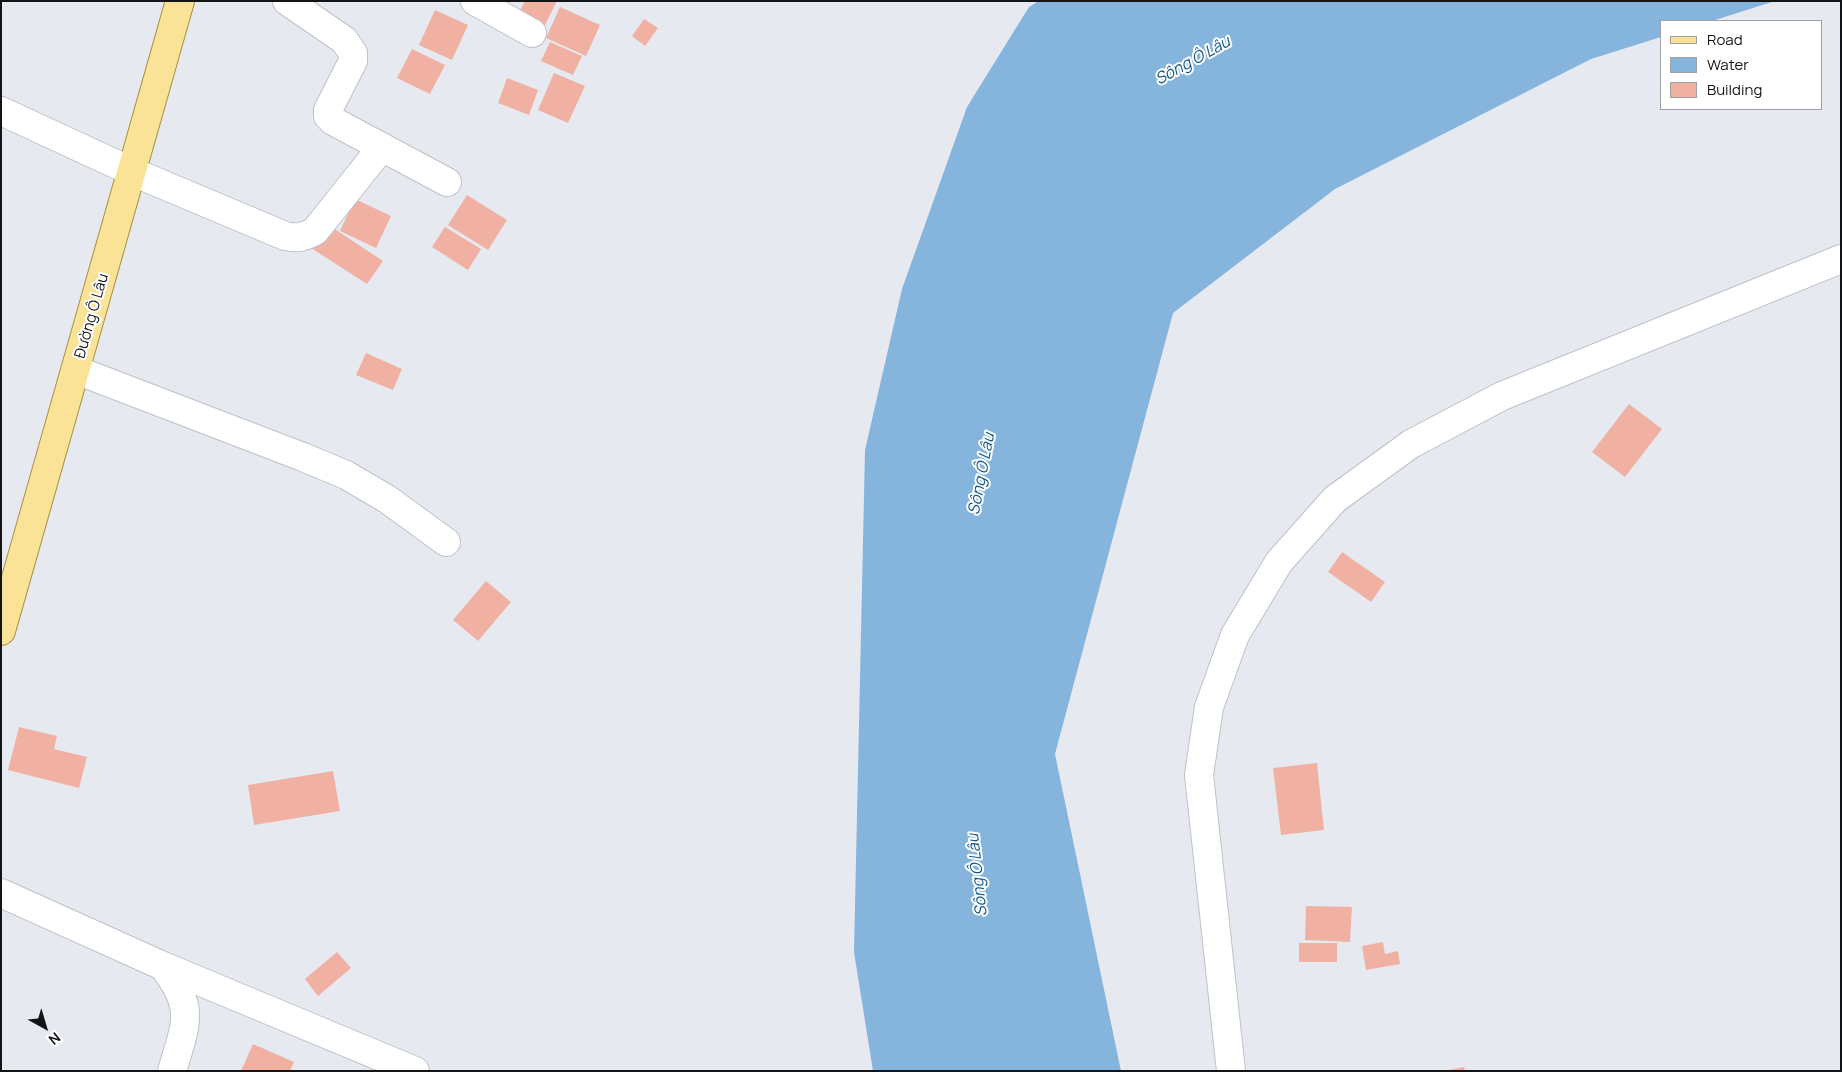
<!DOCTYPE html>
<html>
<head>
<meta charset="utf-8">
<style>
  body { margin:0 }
  #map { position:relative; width:1842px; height:1072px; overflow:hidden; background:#e6eaf0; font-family:Manrope,sans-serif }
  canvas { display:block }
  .frame { position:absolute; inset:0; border:2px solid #131416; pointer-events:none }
  .legend { position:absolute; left:1660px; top:20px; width:162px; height:90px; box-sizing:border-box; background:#fff; border:1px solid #a1a1a2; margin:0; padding:6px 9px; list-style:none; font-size:15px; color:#131416 }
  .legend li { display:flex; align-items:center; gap:10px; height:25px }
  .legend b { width:25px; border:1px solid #a1a1a2 }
  .north { position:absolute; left:20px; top:1002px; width:50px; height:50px; -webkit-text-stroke:4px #fff; paint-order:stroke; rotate:141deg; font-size:14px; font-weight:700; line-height:20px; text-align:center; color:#131416 }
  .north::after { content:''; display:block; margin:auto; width:18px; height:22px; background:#131416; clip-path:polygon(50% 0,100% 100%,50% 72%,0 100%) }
</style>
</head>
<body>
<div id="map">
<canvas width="1842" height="1072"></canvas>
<div class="frame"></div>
<ul class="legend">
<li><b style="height:6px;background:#fae396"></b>Road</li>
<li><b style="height:14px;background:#85b4dc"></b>Water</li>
<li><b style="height:14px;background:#f0b1a3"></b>Building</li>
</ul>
<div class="north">N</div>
</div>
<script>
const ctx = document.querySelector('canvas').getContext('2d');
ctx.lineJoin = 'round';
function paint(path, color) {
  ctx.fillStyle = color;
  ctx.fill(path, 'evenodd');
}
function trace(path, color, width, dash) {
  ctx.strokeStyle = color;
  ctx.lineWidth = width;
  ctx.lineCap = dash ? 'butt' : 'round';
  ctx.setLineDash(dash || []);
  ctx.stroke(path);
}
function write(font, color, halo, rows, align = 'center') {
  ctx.font = font + ' Manrope,sans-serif';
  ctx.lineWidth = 4;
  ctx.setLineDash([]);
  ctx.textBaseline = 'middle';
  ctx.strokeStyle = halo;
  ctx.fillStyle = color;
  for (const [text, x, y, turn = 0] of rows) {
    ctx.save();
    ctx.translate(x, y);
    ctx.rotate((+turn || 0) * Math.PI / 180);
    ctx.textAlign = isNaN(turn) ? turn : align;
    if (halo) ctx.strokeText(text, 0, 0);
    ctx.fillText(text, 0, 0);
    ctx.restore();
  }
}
const water = new Path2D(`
  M1039,1H1775L1712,21H1661V37L1591,59L1335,189L1173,313L1055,754L1121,1071H873L854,952L865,450L902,289L967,107L1029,7Z`);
const building = new Path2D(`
  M525,1H557L543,29L517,16Z
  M560,7L600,25L586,56L546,38Z
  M435,10L468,25L452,60L419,45Z
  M644,19L658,28L645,46L632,36Z
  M550,42L582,56L573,75L541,61Z
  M412,49L445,65L430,94L397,78Z
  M554,73L585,86L568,123L538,110Z
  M507,78L538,90L529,115L498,103Z
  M467,195L507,220L488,250L448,225Z
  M355,199L391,216L376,248L340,231Z
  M327,224L383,261L367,284L311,248Z
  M445,227L481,249L468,270L432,247Z
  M366,353L402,369L393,390L356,375Z
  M1629,404L1662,429L1625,477L1592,452Z
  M1342,552L1385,582L1371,602L1328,572Z
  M486,581L511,602L478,641L453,620Z
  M19,727L57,736L54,749L87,757L79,788L8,770Z
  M1317,763L1324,830L1281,835L1273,768Z
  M333,771L340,811L254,825L248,785Z
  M1306,906L1352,907L1350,942L1305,940Z
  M1383,942L1385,954L1398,951L1400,964L1366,970L1362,946Z
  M1299,943H1337V962H1299Z
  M337,952L351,968L318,996L305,979Z
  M253,1044L294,1062L290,1071H241Z
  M1464,1067L1465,1071H1449L1448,1070Z`);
const minor = new Path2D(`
  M287,1L344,40L353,53V61L328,110V116L333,121L447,182
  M475,1L532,33
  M1,111L133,172L285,236C297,239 304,237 315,231L382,147
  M76,370L303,457L346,475L387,499L446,542
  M1,893L163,966L415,1071
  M163,966C196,1009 186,1023 172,1071
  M1231,1071L1199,775L1209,707L1235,635L1279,562L1335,499L1411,444L1502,396L1841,259`);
const major = new Path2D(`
  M1,631L180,1`);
const streetNames = [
  ["Đường Ô Lâu",92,316,-74]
];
const waterNames = [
  ["Sông Ô Lâu",1193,61,-29],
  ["Sông Ô Lâu",982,474,-79],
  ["Sông Ô Lâu",978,875,-96]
];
paint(water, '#85b4dc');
paint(building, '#f0b1a3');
trace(minor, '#bec1c7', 30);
trace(major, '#a78e3c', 30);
trace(minor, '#fff', 28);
trace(major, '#fae396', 28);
write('15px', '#131416', '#fff', streetNames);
write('italic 16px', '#10598c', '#fff', waterNames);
</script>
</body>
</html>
